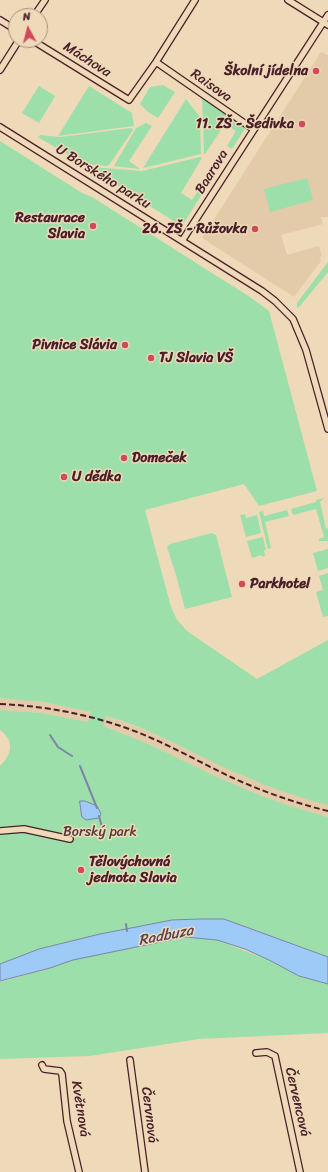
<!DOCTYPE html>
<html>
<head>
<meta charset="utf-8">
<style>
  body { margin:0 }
  #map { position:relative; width:328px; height:1172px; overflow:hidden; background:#eedab8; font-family:Sriracha,sans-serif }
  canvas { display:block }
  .north { position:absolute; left:8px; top:8px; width:40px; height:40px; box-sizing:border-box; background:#eedab8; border:1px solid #ac8f80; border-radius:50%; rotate:353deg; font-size:11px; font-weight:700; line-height:16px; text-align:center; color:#4a1f2b }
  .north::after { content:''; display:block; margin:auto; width:14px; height:18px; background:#d1495b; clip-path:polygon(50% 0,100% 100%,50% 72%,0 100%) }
</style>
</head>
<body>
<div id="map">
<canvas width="328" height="1172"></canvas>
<div class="north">N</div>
</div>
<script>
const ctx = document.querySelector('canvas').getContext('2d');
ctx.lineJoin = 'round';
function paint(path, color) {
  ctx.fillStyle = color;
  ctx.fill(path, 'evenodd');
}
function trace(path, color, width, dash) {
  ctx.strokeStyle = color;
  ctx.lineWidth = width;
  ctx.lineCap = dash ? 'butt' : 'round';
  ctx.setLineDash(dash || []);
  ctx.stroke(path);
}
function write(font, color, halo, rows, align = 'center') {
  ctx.font = font + ' Sriracha,sans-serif';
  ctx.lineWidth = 3;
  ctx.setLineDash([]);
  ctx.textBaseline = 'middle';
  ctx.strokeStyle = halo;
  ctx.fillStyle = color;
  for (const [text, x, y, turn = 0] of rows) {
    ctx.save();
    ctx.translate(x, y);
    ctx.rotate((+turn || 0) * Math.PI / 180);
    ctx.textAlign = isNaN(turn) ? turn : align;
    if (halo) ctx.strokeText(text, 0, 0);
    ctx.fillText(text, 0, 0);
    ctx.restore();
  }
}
const built = new Path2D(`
  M321,52L328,55V217H321L323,224L281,235L287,255L319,246L322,256L320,257L321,261L294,297L202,238Z
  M0,698L22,699L67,706L116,719L156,734L243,776L291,794L328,805V817L287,805L262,796L215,776L151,745L88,722L42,713L0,710Z`);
const green = new Path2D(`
  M163,85L175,92L158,118L148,112L140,104L150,87Z
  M39,86L55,96L39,123L22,113Z
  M89,86L132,113L134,126L58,136Z
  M202,98L246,127L232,149L227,146L236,131L225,124L205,154H204Z
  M186,99L200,117L201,154L143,168Z
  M146,123L152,126L129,161L140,169L114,166L136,128Z
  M131,128L133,130L109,165L107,166L83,164L38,137L40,135L60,137Z
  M0,141L82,193L92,197L250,297L269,311L317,491L259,506L244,484L145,510L171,607L177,620L187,631L257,679L328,640V805C291,796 256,782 221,766C184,748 147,727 106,716L103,726L151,745L215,776L262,796L287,805L328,817V957L224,919H201L172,920L104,934L39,949L0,964V766C12,754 15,741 0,730V710L42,713L88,722L91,712L44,702L0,698Z
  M200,157L202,158L181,193L192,200L201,186L205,189L184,223L180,225L89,168L91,167L142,171Z
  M307,178L313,200L270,212L264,189Z
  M328,262V272L300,306L297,308V303Z
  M324,498L320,502L326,529L328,528V541H319V539L324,537L316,509L293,515L291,509L316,502V500Z
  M287,510L289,516L265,522L271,548L268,549L259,512L263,511L264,516Z
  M245,514L246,518L257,515L261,533L246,537L240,515Z
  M212,533L216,535L232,597L185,609L176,575L167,547L170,544Z
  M263,537L266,550H264L265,556L262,557V555L252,558L247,541Z
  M328,549V568L318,571L313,553Z
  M328,573V616L323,617L316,592L323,590L319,576Z
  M185,937L217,940L271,961L299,976L328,984V1033L199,1039L90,1056L0,1059V982L50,968L72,960Z`);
const water = new Path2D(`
  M80,801H85L97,806L101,814L99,818L86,820L82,817Z
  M201,919H224L328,957V984L299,976L271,961L245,949L217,940L185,937L73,960L50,968L0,981V964L39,949L100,934L172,920Z`);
const stream = new Path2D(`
  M50,735L58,747L72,756
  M80,766L97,808
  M99,816L103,831
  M126,924L127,931`);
const minor = new Path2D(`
  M288,0L328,25
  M34,16L45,0
  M0,20L16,30
  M32,40L129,100L156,62L195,0
  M156,62L253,129
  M0,70L19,40
  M0,127L262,291L275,301L293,319L306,350L328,429
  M182,241L328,15
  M0,831L24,829L70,839
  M256,1053L267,1052L275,1056L300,1172
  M130,1060L145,1172
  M42,1065L44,1069L60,1071L62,1074L67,1121L79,1172`);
const rail = new Path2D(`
  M0,704C47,706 93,715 137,732C170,745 201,763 233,778C264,792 295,803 328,811`);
const markers = [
  [316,71,4,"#d1495b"],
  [302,124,4,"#d1495b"],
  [93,226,4,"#d1495b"],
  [255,229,4,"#d1495b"],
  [125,345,4,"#d1495b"],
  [151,358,4,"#d1495b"],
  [124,458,4,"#d1495b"],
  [64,477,4,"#d1495b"],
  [242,584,4,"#d1495b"],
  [81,870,4,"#d1495b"]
];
const streetNames = [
  ["Máchova",87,60,32],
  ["Raisova",211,86,35],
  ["Baarova",212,172,-58],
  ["U Borského parku",103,177,32],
  ["Červencová",297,1102,77],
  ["Květnová",80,1109,81],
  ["Červnová",149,1115,83]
];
const poiNames = [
  ["Školní jídelna",308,71],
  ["11. ZŠ - Šedivka",294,124],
  ["Restaurace",85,218],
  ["Slavia",85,234],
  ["26. ZŠ - Růžovka",247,229],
  ["Pivnice Slávia",117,345],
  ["TJ Slavia VŠ",159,358,"left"],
  ["Domeček",132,458,"left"],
  ["U dědka",72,477,"left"],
  ["Parkhotel",250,584,"left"],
  ["Tělovýchovná",89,862,"left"],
  ["jednota Slavia",89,878,"left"]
];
const parkNames = [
  ["Borský park",100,832]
];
const waterNames = [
  ["Radbuza",166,936,-11]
];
paint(built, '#e3caa8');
paint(green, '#9ddfaa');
paint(water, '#9dcaf7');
trace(water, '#7c86a5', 1);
trace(stream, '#7c86a5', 2);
trace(minor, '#4a1f2b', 8);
trace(minor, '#eedab8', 5.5);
trace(rail, '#4a1f2b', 2, [6, 3]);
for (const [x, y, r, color] of markers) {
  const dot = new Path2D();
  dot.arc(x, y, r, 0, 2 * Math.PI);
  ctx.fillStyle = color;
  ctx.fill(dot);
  trace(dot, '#eedab8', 1.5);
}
write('14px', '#4a1f2b', '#eedab8', streetNames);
write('bold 14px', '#4a1f2b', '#eedab8', poiNames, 'right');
write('14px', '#563c3e', '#eedab8', parkNames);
write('italic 15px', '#5b4154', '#eedab8', waterNames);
</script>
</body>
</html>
